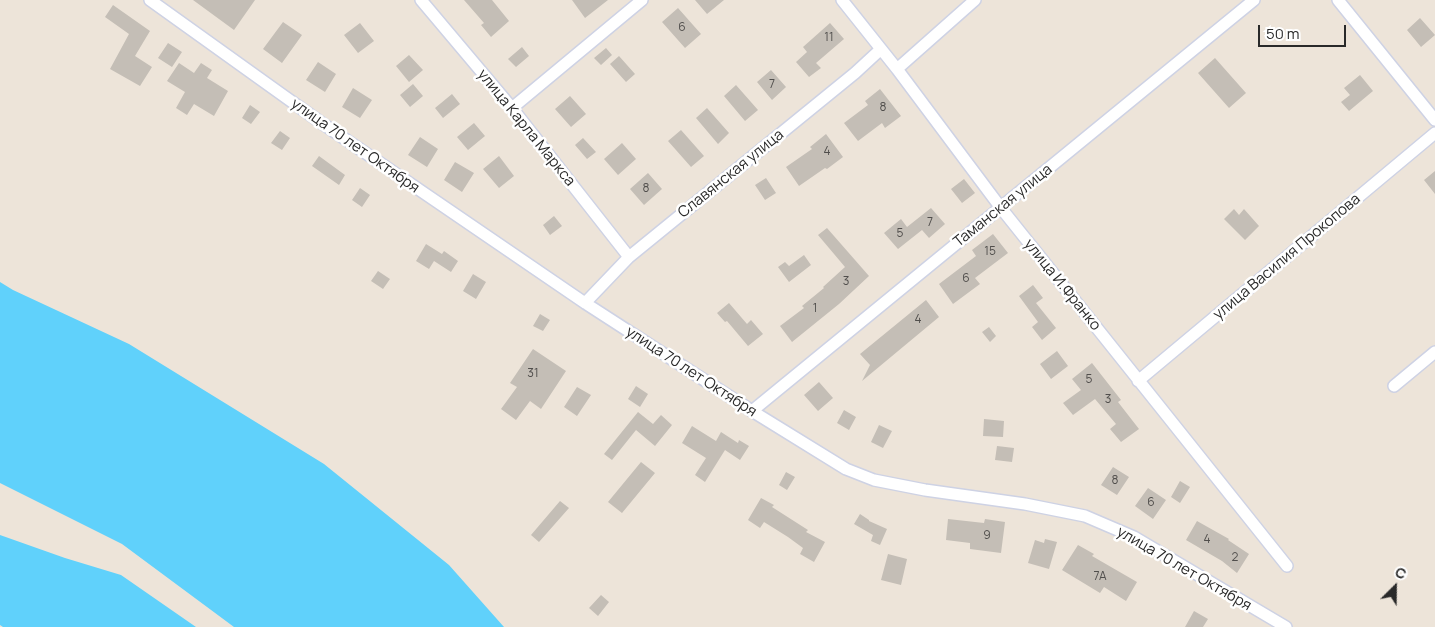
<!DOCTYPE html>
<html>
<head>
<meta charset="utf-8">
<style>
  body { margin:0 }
  #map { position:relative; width:1435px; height:627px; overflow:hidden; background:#ede4d9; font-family:Manrope,sans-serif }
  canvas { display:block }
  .north { position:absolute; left:1370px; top:562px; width:50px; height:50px; -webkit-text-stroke:4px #fff; paint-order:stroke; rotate:23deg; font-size:14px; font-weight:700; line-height:20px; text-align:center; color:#292929 }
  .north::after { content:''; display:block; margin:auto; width:18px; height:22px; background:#292929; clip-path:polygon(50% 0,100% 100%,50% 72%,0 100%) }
  .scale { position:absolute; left:1258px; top:25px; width:88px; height:22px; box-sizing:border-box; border:2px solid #292929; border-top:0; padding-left:6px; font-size:15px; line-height:18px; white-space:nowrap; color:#292929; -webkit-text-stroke:4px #fff; paint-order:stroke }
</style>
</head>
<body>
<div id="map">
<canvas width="1435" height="627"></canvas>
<div class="north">С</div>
<div class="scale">50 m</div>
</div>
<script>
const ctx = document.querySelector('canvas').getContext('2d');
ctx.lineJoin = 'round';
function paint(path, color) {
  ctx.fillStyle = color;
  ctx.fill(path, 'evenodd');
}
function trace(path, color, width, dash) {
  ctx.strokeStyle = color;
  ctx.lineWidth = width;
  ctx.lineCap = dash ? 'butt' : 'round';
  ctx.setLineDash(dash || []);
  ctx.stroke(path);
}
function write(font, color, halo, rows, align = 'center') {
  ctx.font = font + ' Manrope,sans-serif';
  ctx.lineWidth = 5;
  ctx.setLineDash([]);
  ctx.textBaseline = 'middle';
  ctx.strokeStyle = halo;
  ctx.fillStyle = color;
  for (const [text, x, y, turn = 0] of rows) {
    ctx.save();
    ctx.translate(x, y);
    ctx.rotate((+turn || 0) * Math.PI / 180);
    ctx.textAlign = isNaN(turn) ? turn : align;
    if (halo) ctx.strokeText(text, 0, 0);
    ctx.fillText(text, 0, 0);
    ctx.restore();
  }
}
const water = new Path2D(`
  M0,282L13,290L129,344L324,464L449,565L504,627H234L122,544L0,483Z
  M0,535L65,558L121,575L196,627H3L0,625Z`);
const building = new Path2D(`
  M193,0H255L234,30Z
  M464,0H492L509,21L491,37L481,25L484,23Z
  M572,0H608L585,18Z
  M695,0H724L707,14Z
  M113,5L150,31L135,56L152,67L140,86L110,69L129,34L105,17Z
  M678,8L701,34L685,48L662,22Z
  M1420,18L1435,35L1421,47L1407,30Z
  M283,22L302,35L282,63L263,49Z
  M360,23L374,41L358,53L344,35Z
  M830,23L844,39L816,63L821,68L809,77L796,62L807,52L803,47Z
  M168,43L182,52L172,67L158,58Z
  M522,47L529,56L516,67L508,59Z
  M606,48L612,55L601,65L594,58Z
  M409,55L423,70L409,82L396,66Z
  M619,56L635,74L626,82L610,64Z
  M1215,58L1246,93L1229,108L1198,73Z
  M318,62L336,74L325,92L306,80Z
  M179,63L194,73L201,63L212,70L207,78L228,91L214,116L194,104L187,115L176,108L185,92L167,81Z
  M771,70L786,87L772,100L757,82Z
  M1360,75L1373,91L1349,111L1341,102L1350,95L1344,88Z
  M413,84L423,96L410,107L400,95Z
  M736,85L758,110L745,121L724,96Z
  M353,88L372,100L360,118L342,107Z
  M880,89L901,116L885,128L882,123L858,141L844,123L868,105L865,101Z
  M452,94L460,104L443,118L435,108Z
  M570,96L586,114L571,127L555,109Z
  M250,105L260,112L251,124L242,118Z
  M707,108L729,133L718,144L696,118Z
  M474,123L485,136L468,150L457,137Z
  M681,130L704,156L691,167L668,141Z
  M280,131L290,138L282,150L271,143Z
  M826,134L843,157L827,169L825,168L799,186L786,167L812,149L810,147Z
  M420,137L438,149L427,167L408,155Z
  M583,138L596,152L587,159L575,145Z
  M622,143L636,159L618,175L604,159Z
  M319,156L345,175L339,185L312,166Z
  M499,156L514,176L499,188L483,169Z
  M455,162L474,173L462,192L444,180Z
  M1435,171V194L1424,180Z
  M648,173L662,189L644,205L630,189Z
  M766,178L776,193L765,200L755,185Z
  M964,179L975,193L962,203L951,189Z
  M360,188L370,195L362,207L352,200Z
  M931,208L945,224L929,238L922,230L898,249L884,233L901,219L907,227Z
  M1234,209L1239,215L1244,209L1259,226L1245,240L1224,219Z
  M554,216L562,226L550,235L543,225Z
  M827,228L869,276L839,304L792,342L780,326L804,308L802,306L824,288L823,287L845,267L818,235Z
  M993,234L1008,253L975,278L980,284L953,304L939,284L976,256L972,250Z
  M426,244L442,254L444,251L458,261L451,272L434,261L429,269L416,261Z
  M804,255L811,265L789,282L778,267L785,262L789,266Z
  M378,271L390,279L383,289L371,281Z
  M473,274L486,282L476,299L463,291Z
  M1033,285L1043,298L1036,303L1056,328L1042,340L1032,327L1038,322L1019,296Z
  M926,300L939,317L862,381L870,365L860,354Z
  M729,303L747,324L751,320L763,334L748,346L727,321L725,322L717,313Z
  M540,314L550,320L543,331L533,326Z
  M989,327L996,336L990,342L982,332Z
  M533,349L566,371L541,409L530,401L516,420L501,409L517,387L510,383Z
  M1057,351L1068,366L1051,379L1040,364Z
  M1092,363L1121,400L1118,402L1139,429L1121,442L1110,429L1116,424L1095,399L1073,415L1063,403L1081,390L1072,379Z
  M819,382L833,398L818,411L804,395Z
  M636,386L648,394L640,407L628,399Z
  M577,387L591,395L577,416L564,407Z
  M844,410L856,417L849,430L837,423Z
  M638,412L653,424L661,415L672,425L655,446L636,430L612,460L604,454Z
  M984,419L1004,421L1003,437L983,436Z
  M879,425L892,431L883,448L871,442Z
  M692,426L716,441L721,432L738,443L739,440L749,446L740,460L725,450L705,482L695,475L706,458L682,443Z
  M997,446L1014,448L1012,462L995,460Z
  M641,462L655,473L622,513L608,502Z
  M1113,467L1129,477L1117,495L1101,485Z
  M786,472L795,477L787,490L779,485Z
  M1180,481L1190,487L1180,503L1171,497Z
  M1148,488L1166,500L1153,519L1135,506Z
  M761,498L774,505L772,507L808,530L806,532L825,542L814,562L800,554L803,548L788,537L764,522L760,528L748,520Z
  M560,501L569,508L539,542L531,535Z
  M860,514L869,520V521L887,529L880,545L871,541L873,535L854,524Z
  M948,519L984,523L985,519L1005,522L1001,553L970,549V543L946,540Z
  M1197,521L1229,539L1228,540L1249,554L1237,573L1222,561L1186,540Z
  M1045,539L1057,542L1049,569L1028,563L1035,540L1044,543Z
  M1078,545L1094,554L1092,556L1137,582L1126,601L1104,587L1100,593L1062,570Z
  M888,554L907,559L901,585L881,580Z
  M601,595L609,602L598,616L589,608Z
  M1194,611L1208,619L1203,627H1185Z`);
const street = new Path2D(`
  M150,0L323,124L585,303L752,411L846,469L874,480L925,490L1025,504L1085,516L1134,537L1286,627
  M421,0L512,108L629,257
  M842,0L897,69L1001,208L1287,566
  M1338,0L1435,120
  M897,69L975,0
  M512,108L642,0
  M585,303L629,257L855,73L881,49
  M1138,381L1435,133
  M1394,386L1435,352
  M752,411L1254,0`);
const numberNames = [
  ["6",682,28],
  ["11",829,38],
  ["7",772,85],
  ["8",883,108],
  ["4",827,152],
  ["8",646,189],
  ["7",930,223],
  ["5",900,234],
  ["15",990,252],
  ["6",966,279],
  ["3",846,282],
  ["1",815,309],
  ["4",918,320],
  ["31",533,374],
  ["5",1089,380],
  ["3",1108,400],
  ["8",1115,481],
  ["6",1151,503],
  ["9",987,536],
  ["4",1207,540],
  ["2",1235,558],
  ["7А",1100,577]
];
const streetNames = [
  ["улица Карла Маркса",526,128,51],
  ["улица 70 лет Октября",355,146,35],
  ["Славянская улица",731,174,-39],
  ["Таманская улица",1003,206,-39],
  ["улица Василия Прокопова",1287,257,-40],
  ["улица И.Франко",1062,285,51],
  ["улица 70 лет Октября",691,372,33],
  ["улица 70 лет Октября",1184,569,30]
];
paint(water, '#60d1fb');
paint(building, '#c4beb6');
trace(street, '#ced2e4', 14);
trace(street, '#fff', 11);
write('12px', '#504e4c', null, numberNames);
write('15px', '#292929', '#fff', streetNames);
</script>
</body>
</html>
